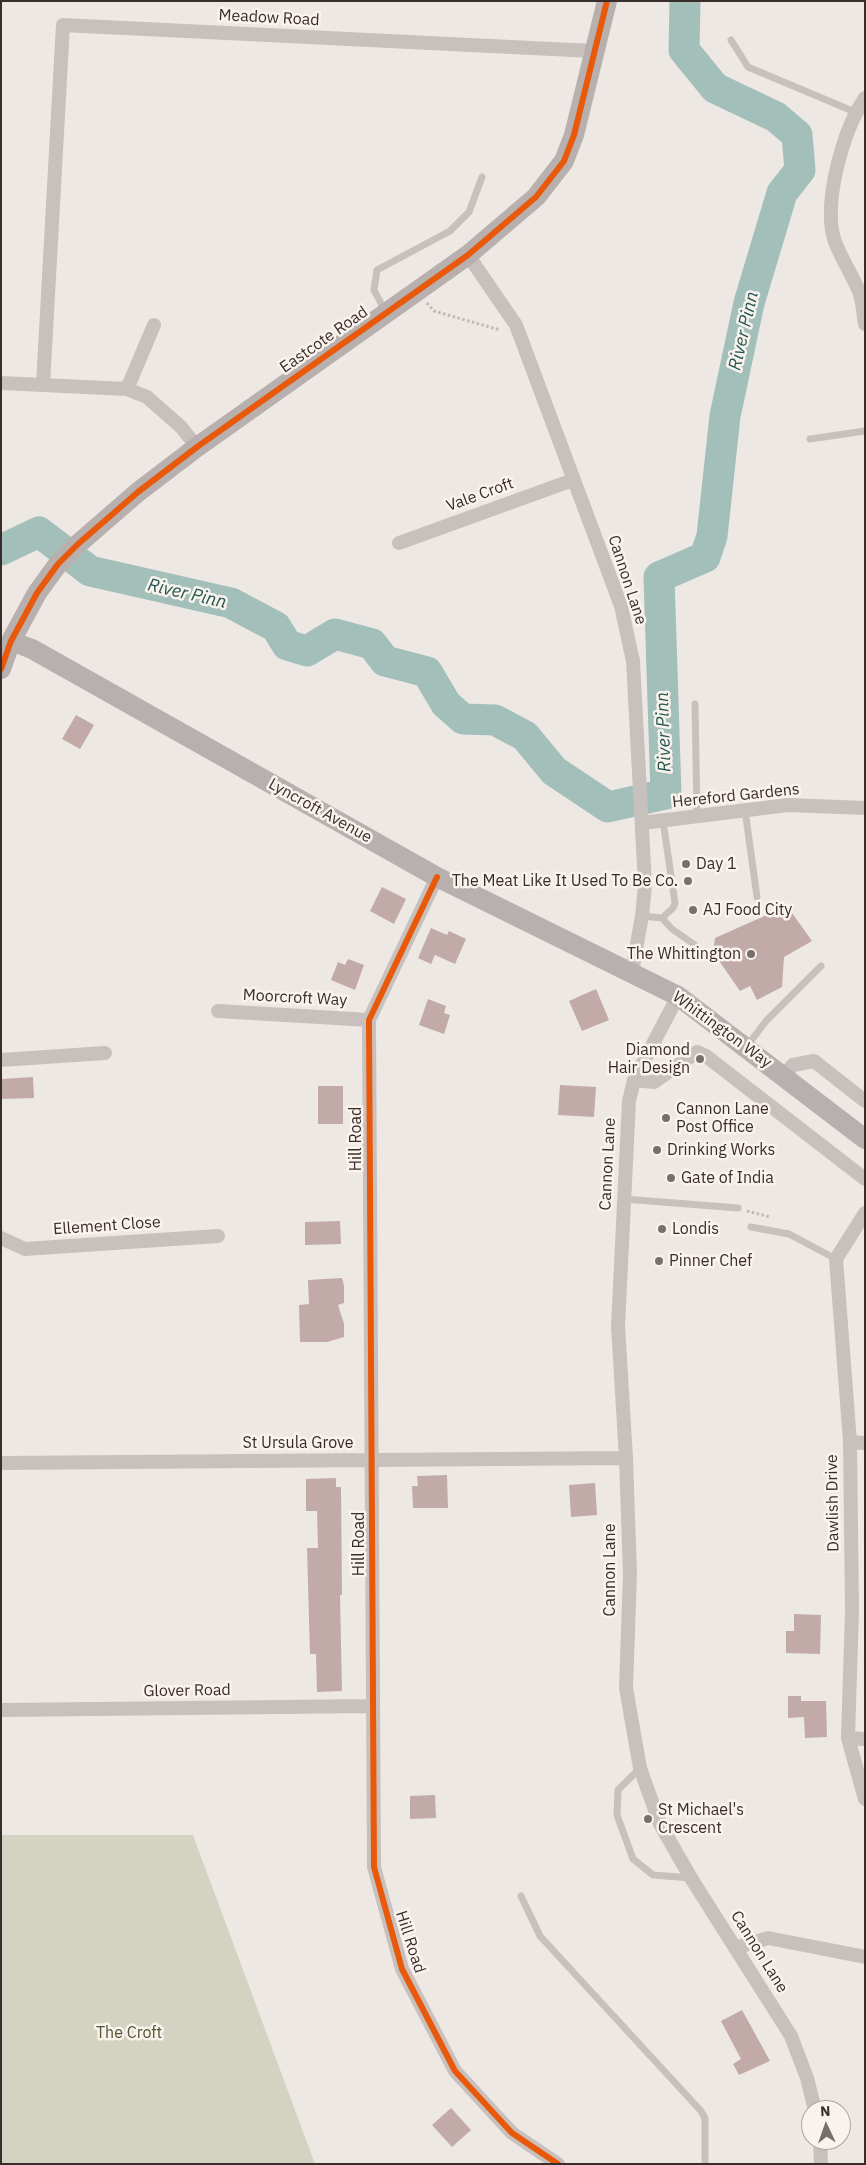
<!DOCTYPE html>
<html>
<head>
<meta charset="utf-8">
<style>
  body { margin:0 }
  #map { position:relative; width:866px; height:2165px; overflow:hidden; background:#eee8e5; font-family:"IBM Plex Sans",sans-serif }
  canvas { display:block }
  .frame { position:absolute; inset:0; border:2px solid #392d2b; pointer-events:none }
  .north { position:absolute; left:801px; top:2100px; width:50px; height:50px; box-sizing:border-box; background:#faf2ed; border:1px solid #ada39f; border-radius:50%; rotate:357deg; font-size:14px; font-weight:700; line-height:20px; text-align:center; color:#392d2b }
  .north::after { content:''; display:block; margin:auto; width:18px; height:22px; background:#786e6c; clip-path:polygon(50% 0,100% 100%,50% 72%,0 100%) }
</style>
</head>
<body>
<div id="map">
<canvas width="866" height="2165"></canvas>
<div class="frame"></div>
<div class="north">N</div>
</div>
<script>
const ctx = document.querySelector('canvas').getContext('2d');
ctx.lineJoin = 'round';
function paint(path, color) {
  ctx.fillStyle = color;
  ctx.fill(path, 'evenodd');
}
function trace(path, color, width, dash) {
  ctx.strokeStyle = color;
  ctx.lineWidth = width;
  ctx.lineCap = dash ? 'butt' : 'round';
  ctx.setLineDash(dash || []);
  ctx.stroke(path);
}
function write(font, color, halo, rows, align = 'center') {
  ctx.font = font + ' "IBM Plex Sans",sans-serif';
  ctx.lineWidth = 5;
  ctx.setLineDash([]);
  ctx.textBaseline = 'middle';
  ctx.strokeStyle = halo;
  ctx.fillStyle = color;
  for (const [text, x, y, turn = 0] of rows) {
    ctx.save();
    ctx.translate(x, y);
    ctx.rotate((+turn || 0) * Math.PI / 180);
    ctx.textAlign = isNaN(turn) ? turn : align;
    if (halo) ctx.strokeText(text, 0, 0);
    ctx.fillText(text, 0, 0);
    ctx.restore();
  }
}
const green = new Path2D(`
  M1,1835H193L315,2164H1Z`);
const river = new Path2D(`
  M1,550L39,532L90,571L231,603L276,627L287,645L307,651L335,634L372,644L385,661L427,672L446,704L463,719L495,720L525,736L554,771L608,807L666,794L659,577L705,557L712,536L725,416L749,303L782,193L800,170L797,135L776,117L715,88L684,50L685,1`);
const building = new Path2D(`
  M76,715L94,725L80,749L62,739Z
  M382,887L406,899L394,924L370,911Z
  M787,906L812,941L784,957L782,987L757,1000L750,986L740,991L713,952L715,938Z
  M431,928L447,935L449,931L466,939L455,964L435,955L431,964L418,958Z
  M348,959L364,965L355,990L331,980L338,962L345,965Z
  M596,989L609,1020L582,1031L569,1001Z
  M428,999L446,1006L444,1013L450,1015L444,1034L419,1025Z
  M33,1077L34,1098L1,1099V1079Z
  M560,1085L596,1087L594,1117L558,1115Z
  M318,1086H343V1124H318Z
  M340,1221L341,1244L305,1245V1222Z
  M342,1278L344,1286V1303L338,1305L344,1324V1337L327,1342H300L299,1305L309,1304L308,1280Z
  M447,1475L448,1508H413L412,1486H418L417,1476Z
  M336,1478V1487H341L342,1595H340L342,1691L317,1692L316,1654H310L307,1548H318L317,1511H306V1479Z
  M595,1483L597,1515L571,1517L569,1485Z
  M794,1614L821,1615L820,1654L786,1653V1631H794Z
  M788,1696H801V1701H826L827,1737L805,1738L804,1717L788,1718Z
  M435,1795L436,1818L410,1819V1796Z
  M742,2010L770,2061L739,2075L733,2064L741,2059L721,2021Z
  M451,2108L471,2130L452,2147L432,2125Z`);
const path = new Path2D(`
  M427,303L434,311L500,330
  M747,1211L770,1217`);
const lane = new Path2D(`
  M731,40L748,67L855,112
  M385,311L374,290L377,270L450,231L469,212L482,177
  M810,439L865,431
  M695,704L697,817
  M745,810L757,897
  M642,916L662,918L672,929L695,945
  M662,918L673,908L675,903L663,821
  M747,1046L766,1021L821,966
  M624,1199L738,1208
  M751,1227L789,1234L836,1259
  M640,1768L618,1790L617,1815L633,1859L653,1875L691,1878
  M521,1896L540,1936L701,2111L705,2118V2164`);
const street = new Path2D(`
  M865,98C843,130 822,204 835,242C842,260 853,276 860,294C863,303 863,315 865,324
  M468,255L516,325L621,606L633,661L645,885L642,916L632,972
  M1,383L127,389L147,397L181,427L197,447
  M43,385L63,25L593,51
  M127,389L154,325
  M399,543L573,480
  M642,823L788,805L865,808
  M437,877L369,1020L374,1867L402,1969L455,2071L512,2133L558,2164
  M678,996L634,1080L629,1101L618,1326L626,1458L630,1574L626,1688L640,1768L660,1824L691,1878L791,2036L807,2078L815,2110
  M218,1011L369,1020
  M1,1060L105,1053
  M783,1076L793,1065L814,1061L865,1101
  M634,1080L654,1082L697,1052L706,1056L865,1179
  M865,1213L836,1259L850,1442L852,1611L848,1738L865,1799
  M1,1238L25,1249L218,1236
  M850,1442L865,1443
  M1,1463L626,1458
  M1,1710L373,1706
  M848,1738L865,1739
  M735,1948L768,1938L865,1957
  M820,2140L821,2164`);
const secondary = new Path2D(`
  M11,641L32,649L437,877L678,996L865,1139
  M1,669L11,641L37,593L58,564L78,544L138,492L197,447L468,255L536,197L564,161L574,135L607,1`);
const cycleway = new Path2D(`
  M1,669L11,641L37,593L58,564L78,544L138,492L197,447L468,255L536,197L564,161L574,135L607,1
  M437,877L369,1020L374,1867L402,1969L455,2071L512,2133L558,2164`);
const markers = [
  [686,864,5,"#786e6c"],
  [688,881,5,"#786e6c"],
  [693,910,5,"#786e6c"],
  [751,954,5,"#786e6c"],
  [700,1059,5,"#786e6c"],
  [666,1118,5,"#786e6c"],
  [657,1150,5,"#786e6c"],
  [671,1178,5,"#786e6c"],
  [662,1229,5,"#786e6c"],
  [659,1261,5,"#786e6c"],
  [648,1819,5,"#786e6c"]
];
const streetNames = [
  ["Meadow Road",269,18,3],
  ["Eastcote Road",324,340,-35],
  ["Vale Croft",480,495,-20],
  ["Cannon Lane",627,580,72],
  ["Hereford Gardens",736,796,-6],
  ["Lyncroft Avenue",320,811,29],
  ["Moorcroft Way",295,998,3],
  ["Whittington Way",722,1030,36],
  ["Hill Road",356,1139,-90],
  ["Cannon Lane",608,1164,-87],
  ["Ellement Close",107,1226,-4],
  ["St Ursula Grove",298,1443],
  ["Dawlish Drive",833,1503,-91],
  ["Hill Road",359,1544,-90],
  ["Cannon Lane",610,1570,-90],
  ["Glover Road",187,1691,-1],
  ["Hill Road",410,1942,72],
  ["Cannon Lane",759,1952,58]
];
const poiNames = [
  ["Day 1",696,864],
  ["The Meat Like It Used To Be Co.",678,881,"right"],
  ["AJ Food City",703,910],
  ["The Whittington",741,954,"right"],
  ["Diamond",690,1050,"right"],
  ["Hair Design",690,1068,"right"],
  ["Cannon Lane",676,1109],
  ["Post Office",676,1127],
  ["Drinking Works",667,1150],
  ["Gate of India",681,1178],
  ["Londis",672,1229],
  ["Pinner Chef",669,1261],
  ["St Michael's",658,1810],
  ["Crescent",658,1828]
];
const parkNames = [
  ["The Croft",129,2033]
];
const waterNames = [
  ["River Pinn",744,331,-77],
  ["River Pinn",187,594,13],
  ["River Pinn",664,732,-92]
];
paint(green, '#d2d3c0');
trace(river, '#a2bfba', 31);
paint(building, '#c1aaa7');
trace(path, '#c0b9b6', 3, [2.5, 2.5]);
trace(lane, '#c8c0bd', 7);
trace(street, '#c8c0bd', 14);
trace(secondary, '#b8b0ae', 20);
trace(cycleway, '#e8590c', 6);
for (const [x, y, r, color] of markers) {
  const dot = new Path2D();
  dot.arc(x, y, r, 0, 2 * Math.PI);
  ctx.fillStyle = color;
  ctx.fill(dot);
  trace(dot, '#faf2ed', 2);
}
write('16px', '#392d2b', '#faf2ed', streetNames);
write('16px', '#392d2b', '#faf2ed', poiNames, 'left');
write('16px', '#4f5630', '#faf2ed', parkNames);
write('italic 18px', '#235852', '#faf2ed', waterNames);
</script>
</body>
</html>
